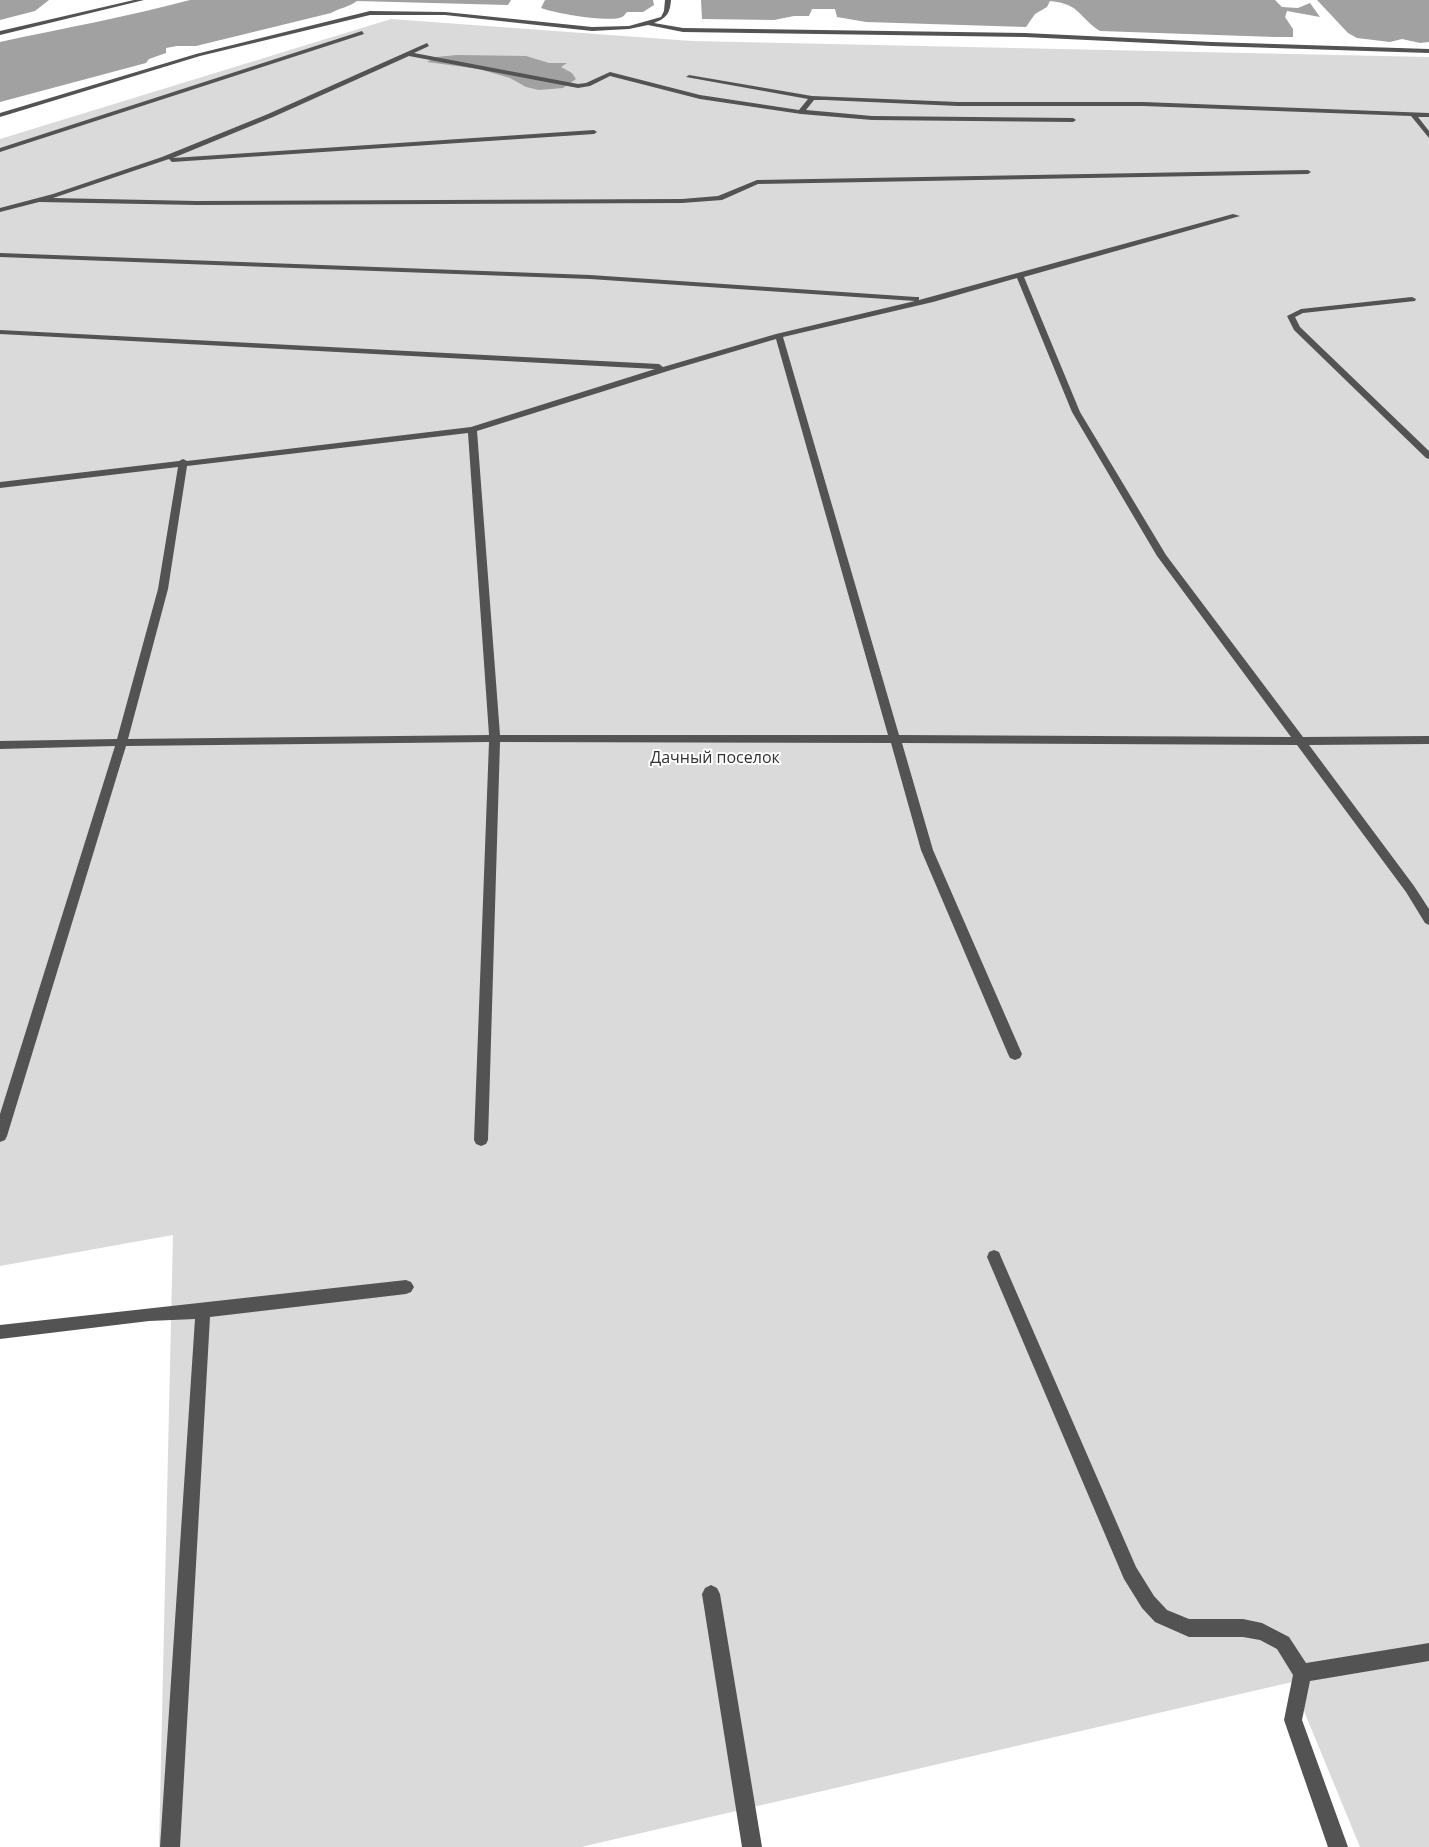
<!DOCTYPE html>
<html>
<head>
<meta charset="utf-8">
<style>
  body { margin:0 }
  canvas { display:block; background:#fff }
</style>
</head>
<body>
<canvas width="1429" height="1847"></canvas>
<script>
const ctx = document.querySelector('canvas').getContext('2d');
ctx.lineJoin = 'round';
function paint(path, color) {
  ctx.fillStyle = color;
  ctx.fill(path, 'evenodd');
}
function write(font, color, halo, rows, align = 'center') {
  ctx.font = font + ' "Open Sans",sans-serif';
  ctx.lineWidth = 4;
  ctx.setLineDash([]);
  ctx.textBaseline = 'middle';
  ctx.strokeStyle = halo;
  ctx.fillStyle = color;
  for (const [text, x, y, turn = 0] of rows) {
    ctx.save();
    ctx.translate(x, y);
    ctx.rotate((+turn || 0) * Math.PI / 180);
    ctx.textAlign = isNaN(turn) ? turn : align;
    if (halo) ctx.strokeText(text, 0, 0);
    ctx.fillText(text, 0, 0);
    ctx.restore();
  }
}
const green = new Path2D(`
  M391,19L692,41L1429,57V1847H1360L1292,1682L581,1847H159L173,1235L0,1266V139Z`);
const water = new Path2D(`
  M0,0H49L35,11L0,20Z
  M190,0H511L508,5L357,1C349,7 340,8 331,13L196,46H177L166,48V53L149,59L146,63L0,102V42C64,28 127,17 190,0Z
  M545,0H653L654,5L643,12H627C626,13 624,16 622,17C611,23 553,13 541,8Z
  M701,0H1275L1282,7L1298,8L1310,3L1320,17L1287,11L1285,17L1293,29V37H1275L1100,31C1078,17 1081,4 1050,1L1047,7L1035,14L1026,27L866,22L837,17L835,9H812L809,16H794L774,20L702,19Z
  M1317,0H1429V42L1420,43L1402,39L1390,42L1357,38L1348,33Z
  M457,55L526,56L549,63H567L561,67L572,73L576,79L563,88L539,90L526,87L510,78L479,69L427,62L436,57Z`);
const minor = new Path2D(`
  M134,0H144L0,35V31Z
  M665,0H671C670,13 667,18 654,23L683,28L1025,33L1212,42L1429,49V53L1212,46L1025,37L683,32L648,25L629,29L592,31L445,15H370L200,56L0,117V113L196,54L370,11L445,12L592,27L629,26L661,17L664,11Z
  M362,31L364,34L0,152V148Z
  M427,43L429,46L414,53L578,84L586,83L610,72L700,95L799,110L808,99L686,77L689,75L812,96L958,102H1143L1429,113V117H1418L1429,131V138L1411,116L1143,106H958L825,100H814L806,110L872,116L1073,118L1076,120L1073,122L872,120L801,114L700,99L610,76L590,86L578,88L409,56L273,117L173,158L594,130L597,132L594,134L172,162L169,159L53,198L197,201L682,199L718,196L757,180L1308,170L1311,172L1308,174L758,184L722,200L682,203L197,205L39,202L0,212V208L53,194L162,157L268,114Z
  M1233,214L1240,216L1024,277L1080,412L1166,555L1303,737L1429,736V744L1309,745L1414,886L1429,909V925L1425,923L1406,892L1297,745L902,743L933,850L1022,1054L1020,1058L1015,1060L1010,1058L1008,1054L921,850L891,743L500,742L488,1140L486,1144L481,1146L476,1144L474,1140L489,742L126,746L7,1136L5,1140L0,1142V1114L115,746L0,749V741L117,739L158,589L178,467L0,488V482L179,461L183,459L187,461L471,427L655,369L0,334V330L659,364L663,367L776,334L915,301L590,279L0,257V253L590,275L916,297H919V300ZM1017,278L1072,412L1157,556L1291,737L899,735L783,337L933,302ZM776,339L888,735H500L477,431L671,370ZM468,433L489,735L128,739L168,589L187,466Z
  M1412,297L1416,299L1415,301L1303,313L1295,317L1300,327L1429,451V459L1426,458L1294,330L1287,316L1301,309Z
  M994,1250L999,1252L1001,1257L1136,1567L1154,1596L1167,1610L1189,1619H1243L1262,1623L1289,1637L1306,1663L1429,1643V1661L1310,1681L1302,1720L1348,1847H1328L1284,1720L1293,1675L1277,1649L1260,1640L1243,1637H1189L1155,1622L1142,1608L1124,1579L987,1257L989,1252Z
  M406,1280L411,1282L414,1287L411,1292L406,1294L210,1317L180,1847H160L195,1319L149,1321L0,1339V1325Z
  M711,1585L717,1588L720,1594L762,1847H742L702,1594L705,1588Z`);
const parkNames = [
  ["Дачный поселок",715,758]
];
paint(green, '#dadada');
paint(water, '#a1a1a1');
paint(minor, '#535353');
write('16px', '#313131', '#fff', parkNames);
</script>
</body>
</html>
